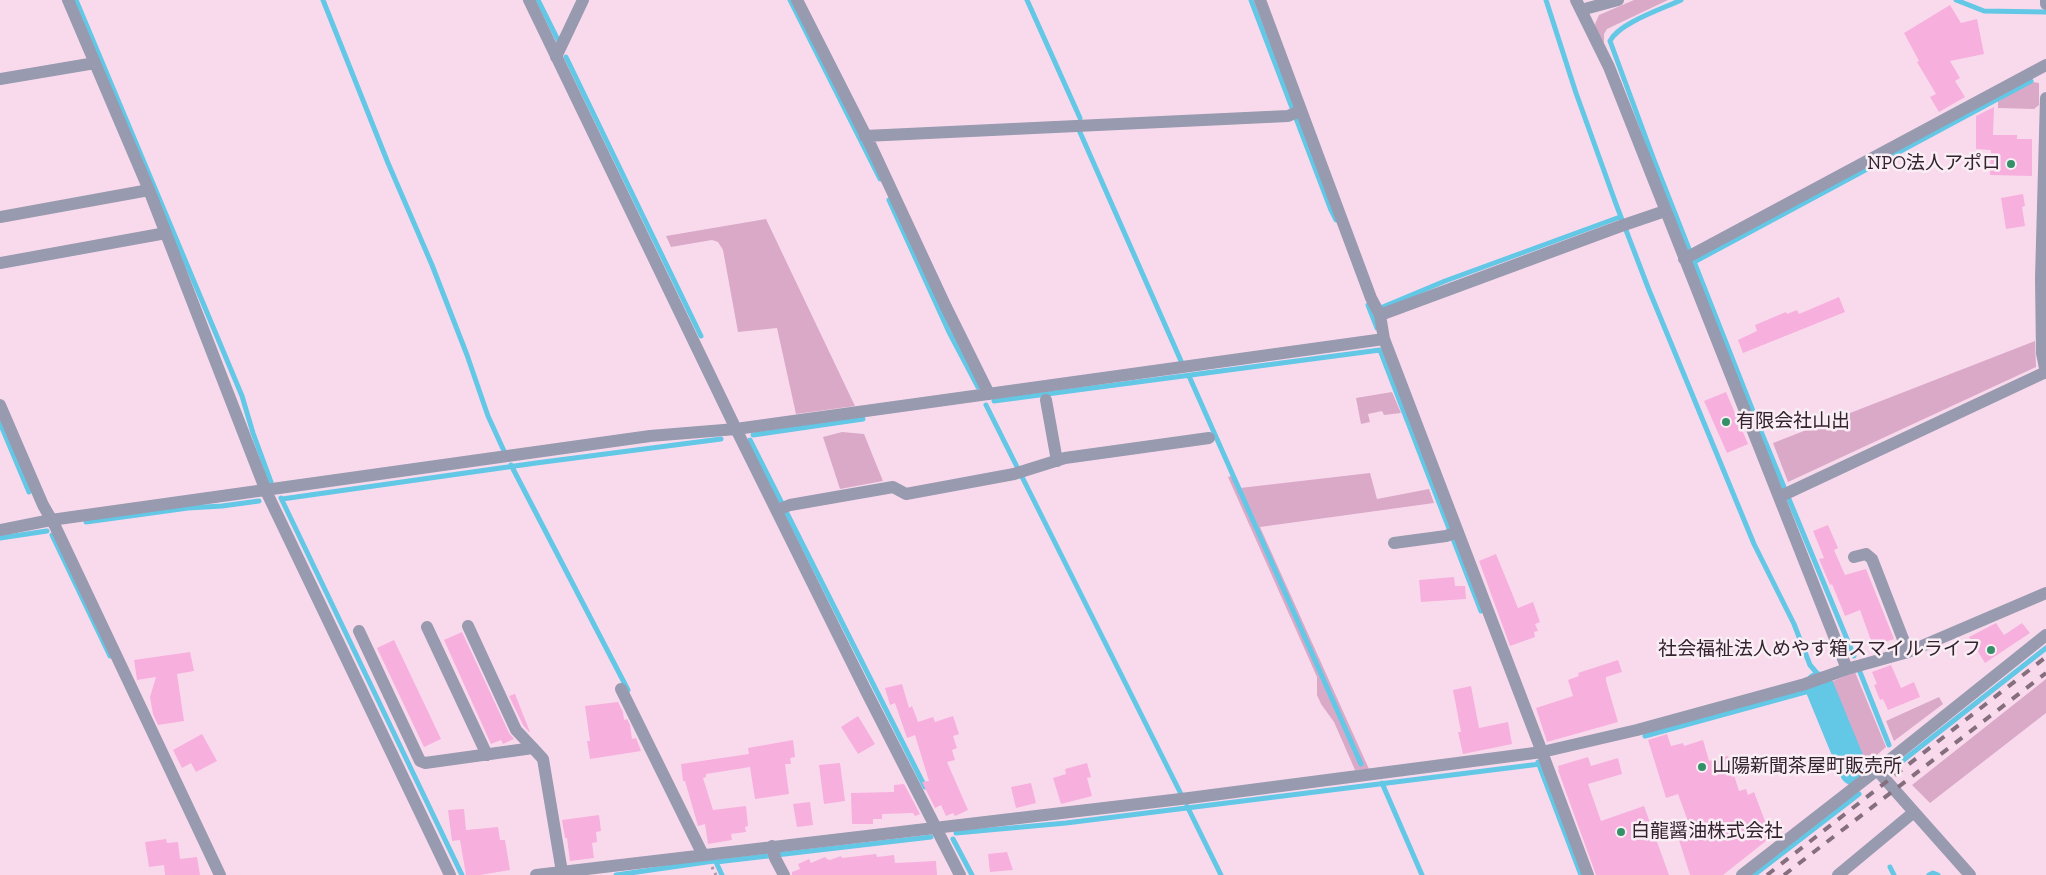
<!DOCTYPE html>
<html>
<head>
<meta charset="utf-8">
<style>
  body { margin:0 }
  canvas { display:block; background:#f9daed }
</style>
</head>
<body>
<canvas width="2046" height="875"></canvas>
<script>
const ctx = document.querySelector('canvas').getContext('2d');
ctx.lineJoin = 'round';
function paint(path, color) {
  ctx.fillStyle = color;
  ctx.fill(path, 'evenodd');
}
function trace(path, color, width, dash) {
  ctx.strokeStyle = color;
  ctx.lineWidth = width;
  ctx.lineCap = dash ? 'butt' : 'round';
  ctx.setLineDash(dash || []);
  ctx.stroke(path);
}
function write(font, color, halo, rows, align = 'center') {
  ctx.font = font + ' "Zilla Slab","Noto Sans JP",serif';
  ctx.lineWidth = 5;
  ctx.setLineDash([]);
  ctx.textBaseline = 'middle';
  ctx.strokeStyle = halo;
  ctx.fillStyle = color;
  for (const [text, x, y, turn = 0] of rows) {
    ctx.save();
    ctx.translate(x, y);
    ctx.rotate((+turn || 0) * Math.PI / 180);
    ctx.textAlign = isNaN(turn) ? turn : align;
    if (halo) ctx.strokeText(text, 0, 0);
    ctx.fillText(text, 0, 0);
    ctx.restore();
  }
}
const green = new Path2D(`
  M1634,0H1668L1607,29L1604,34V43L1598,34L1595,24L1599,15Z
  M2033,82L2039,83V105L2034,109L1998,108V101Z
  M766,219L855,406L796,414L777,328L738,332L723,250L718,242L712,240L671,247L666,236Z
  M2035,341L2036,367L1788,482L1773,443Z
  M1392,392L1401,413L1384,415L1382,411L1368,414L1370,422L1361,424L1356,398Z
  M842,432L864,434L883,481L840,489L823,437Z
  M1370,473L1377,499L1429,489L1434,503L1260,527L1369,769L1355,770L1334,722L1321,704L1317,695V677L1228,477L1234,475L1240,488Z
  M1855,672L1886,747L1861,769L1826,684Z
  M2046,679V713L1930,803L1912,785Z
  M1939,697L1943,704L1894,741L1886,721Z`);
const stream = new Path2D(`
  M76,0L242,396L253,433L271,482
  M323,0L388,163L432,265L467,355L488,416L504,451
  M538,0L558,40
  M790,0L880,179
  M1027,0L1080,118
  M1251,0L1331,210L1336,220
  M1546,0L1576,93L1616,204L1649,290L1754,544L1794,624L1810,665L1816,672
  M1681,0C1662,9 1619,23 1610,41L1654,160L1762,434L1854,656
  M1956,0L1984,11L2046,12
  M566,57L701,336
  M1079,130L1181,361
  M889,200L949,332L978,387
  M1694,262L2031,81
  M1368,305L1377,328
  M1378,309L1445,281L1620,217
  M1189,376L1361,764
  M994,401L1380,350L1481,611
  M986,405L1183,798
  M0,423L29,492
  M753,435L863,419
  M750,440L925,787
  M511,465L628,690
  M281,498L462,875
  M282,499L536,463L721,439
  M86,522L188,508L222,506L259,501
  M52,535L110,656
  M0,538L47,531
  M1860,672L1889,745
  M1645,736L1820,688
  M1538,762L1581,875
  M1901,762L2046,648
  M1382,783L1422,875
  M1187,806L1221,875
  M956,833L1066,823L1540,764
  M953,839L972,875
  M709,855L716,862L722,875
  M716,862L931,837
  M1890,867L1894,875
  M616,875L714,861
  M1754,875L1859,794
  M1929,875L1933,873L1938,875`);
const river = new Path2D(`
  M1819,686L1854,771`);
const building = new Path2D(`
  M1950,5L1961,23L1977,19L1984,54L1950,61L1960,78L1955,81L1965,97L1939,112L1930,97L1936,94L1917,62L1919,61L1904,33Z
  M1994,107L1993,135H2017V139H2032V176L1990,175L1991,150L1976,149V116Z
  M2023,194L2025,206L2022,207L2025,226L2006,229L2001,198Z
  M1839,297L1845,312L1743,353L1738,340L1757,331L1755,325L1786,312L1787,314L1797,310L1799,314Z
  M1726,392L1748,444L1727,453L1704,401Z
  M1828,525L1838,548L1834,550L1845,575L1866,569L1894,639L1873,646L1860,610L1845,616L1832,584L1830,585L1819,559L1824,558L1813,531Z
  M1496,554L1518,608L1533,602L1540,622L1535,624L1538,631L1534,632L1535,637L1510,646L1479,561Z
  M1454,577L1455,586H1465L1466,599L1421,602L1419,580Z
  M1996,623L2004,635L2022,623L2030,633L1985,663L1969,637Z
  M462,632L509,733L514,739L503,744L501,740L491,744L444,640Z
  M394,640L441,739L424,747L377,648Z
  M190,652L194,671L177,674L184,721L158,725L153,714L150,697L156,677L137,680L134,660Z
  M1618,660L1622,672L1606,677V681L1618,722L1547,742L1536,708L1573,696L1568,680L1579,676L1578,673Z
  M1891,665L1901,688L1914,682L1920,697L1888,710L1883,699L1880,700L1874,685L1877,684L1872,672Z
  M902,684L909,708L912,706L918,722L933,717L935,722L953,716L959,734L953,736L957,748L952,750L955,760L947,762L968,810L955,816L953,813L946,816L941,805L935,808L922,782L929,781L915,735L907,738L895,703L890,705L885,688Z
  M1471,686L1479,728L1508,722L1512,744L1463,754L1458,732H1461L1453,690Z
  M515,694L530,732H529L523,725L509,696Z
  M618,702L623,712L624,720L627,719L630,725L632,739L636,738L641,751L590,759L587,741H590L585,706Z
  M858,716L875,744L858,754L841,727Z
  M202,734L217,761L196,772L191,763L182,768L173,750Z
  M1667,734L1671,746L1683,743L1684,746L1703,740L1709,761L1728,756L1739,791L1746,789L1748,795L1754,792L1771,837L1723,875H1690L1679,840L1693,835L1678,794L1666,798L1648,740Z
  M793,740L795,757L790,758L791,764H785L789,794L755,799L750,767L706,774V777L703,778L713,810L746,806L748,826L745,827L746,832L731,834L732,840L708,844L705,824L698,826L685,781H683L681,764L749,754L748,748Z
  M1588,757L1591,766L1618,758L1622,774L1588,784L1601,821L1644,806L1669,875H1596L1558,770H1559L1558,766Z
  M840,763L845,801L824,804L819,765Z
  M1087,763L1091,777L1087,778L1092,796L1061,804L1053,778L1066,774L1065,769Z
  M1031,783L1036,803L1016,808L1011,787Z
  M904,784L920,814L915,816L913,813L882,814V819H873V824H852L851,793L894,792V785Z
  M810,802L813,825L797,827L793,804Z
  M464,809L466,830L498,827L500,840H505L510,870L480,875H466L460,840L452,841L448,810Z
  M599,815L601,831L596,832L597,842L592,843L594,858L570,861L567,838H565L562,820Z
  M166,839L167,843L178,842L180,859L197,857L200,875H165L164,865L149,867L145,842Z
  M1007,852L1013,870L990,872L988,854Z
  M876,854L877,857L894,855L895,863L936,861L937,875H792V872L800,869L798,864L809,859L811,863L825,857L827,859L830,860L841,856L842,858Z`);
const path = new Path2D(`
  M712,867L716,875`);
const minor = new Path2D(`
  M68,0L149,190L266,491L450,875
  M529,0L736,429L865,689L960,875
  M797,0L871,146L946,307L989,394
  M1576,0L1609,67L1847,669
  M2046,0V4
  M1581,10L1618,0
  M556,57L583,0
  M0,79L95,63
  M2046,98L2041,278L2042,353L2046,373
  M865,136L1288,116L1300,111
  M0,217L149,190
  M1684,259L2046,65
  M0,263L166,233
  M1380,315L1618,227L1665,211
  M1046,400L1057,461
  M0,405L43,505L55,526L220,875
  M1779,497L2046,372
  M777,510L790,505L893,487L906,494L1014,474L1065,458L1209,438
  M0,530L51,520L650,436L736,429L1384,339
  M1394,543L1446,536L1458,532
  M1854,557L1866,554L1872,559L1908,652
  M468,626L516,730L533,748
  M427,627L487,755
  M359,631L420,761L425,763L533,748L543,759L562,872
  M621,689L703,855
  M1877,770L1914,812
  M772,846L775,858L784,875
  M536,875L1189,798L1542,752L1384,339L1380,315L1371,298L1260,0
  M1588,875L1542,752L1637,730L1805,684L1847,669L1908,652L2046,593
  M1742,875L1877,770L2046,635
  M1838,875L1914,812L1970,875`);
const rail = new Path2D(`
  M1767,875L2046,657
  M1784,875L2046,673`);
const markers = [
  [2011,164,5,"#349067"],
  [1726,422,5,"#349067"],
  [1991,650,5,"#349067"],
  [1702,767,5,"#349067"],
  [1621,832,5,"#349067"]
];
const poiNames = [
  ["NPO法人アポロ",2001,164,"right"],
  ["有限会社山出",1736,422],
  ["社会福祉法人めやす箱スマイルライフ",1981,650,"right"],
  ["山陽新聞茶屋町販売所",1712,767],
  ["白龍醤油株式会社",1631,832]
];
paint(green, '#daa9c8');
trace(stream, '#63c7e6', 5);
trace(river, '#63c7e6', 29);
paint(building, '#f7afdd');
trace(path, '#b096a6', 3, [2.5, 4]);
trace(minor, '#989aaf', 12);
trace(rail, '#856e7d', 4, [9, 9]);
for (const [x, y, r, color] of markers) {
  const dot = new Path2D();
  dot.arc(x, y, r, 0, 2 * Math.PI);
  ctx.fillStyle = color;
  ctx.fill(dot);
  trace(dot, '#f8eef4', 2);
}
write('19px', '#34222e', '#f8eef4', poiNames, 'left');
</script>
</body>
</html>
